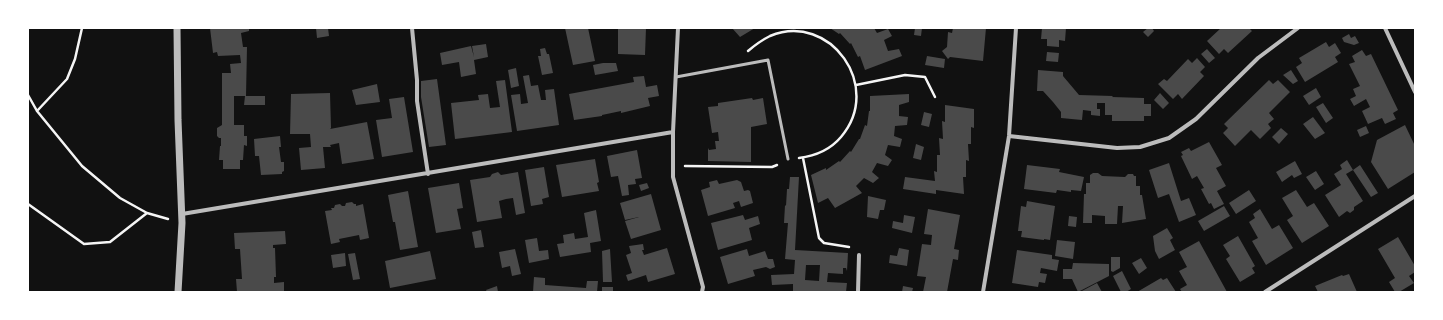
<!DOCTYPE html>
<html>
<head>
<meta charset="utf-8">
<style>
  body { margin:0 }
  #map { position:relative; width:1443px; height:320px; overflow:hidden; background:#111; font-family:"Varela Round",sans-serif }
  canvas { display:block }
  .frame { position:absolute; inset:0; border:29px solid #fff; pointer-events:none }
</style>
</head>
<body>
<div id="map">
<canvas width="1443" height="320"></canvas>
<div class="frame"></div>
</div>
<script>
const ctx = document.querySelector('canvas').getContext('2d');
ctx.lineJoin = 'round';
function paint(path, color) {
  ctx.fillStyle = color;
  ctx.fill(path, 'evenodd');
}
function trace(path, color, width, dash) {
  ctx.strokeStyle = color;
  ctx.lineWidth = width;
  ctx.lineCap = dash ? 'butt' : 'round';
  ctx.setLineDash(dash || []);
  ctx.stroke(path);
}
const building = new Path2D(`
  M210,28H249V31L241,33L243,47H247L246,96H265V105H244L245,96H234V125H244V136H247V146L244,145L243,160H240V169H223V160H219L220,146H221V138H219L217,136V128L222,125V73H231L230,64L241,63L240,55L218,56L217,52L213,53Z
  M316,28H328L329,36L317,38Z
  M565,28H588L595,61L573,65Z
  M618,28H646L645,55L618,54Z
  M732,28H755L740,37Z
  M830,28H874L877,33L888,29L892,36L884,40L888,51L899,49L902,56L865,70L860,56L858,57L851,43L850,44L840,33L839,34Z
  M915,28H922L921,36L914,35Z
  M953,28H986L983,61L950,57L948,59L942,51L947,47L948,32L952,33Z
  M1042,28H1066L1065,41L1059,40V47L1047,46V39H1041Z
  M1148,28H1152L1154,31L1148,37L1143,32Z
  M1221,28H1249L1252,31L1228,53L1224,49L1219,54L1207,41Z
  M1349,34L1351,38L1355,36L1359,43L1354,45L1344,42L1342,38Z
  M1326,42L1329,47L1335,43L1341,53L1335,57L1338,62L1305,82L1296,67L1302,63L1299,58Z
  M486,44L488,57L474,60L476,74L461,77L459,62L442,65L440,53L471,46L474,57L472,46Z
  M545,48L547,54H549L553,73L542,75L538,56H541L540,49Z
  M1207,49L1215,58L1209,63L1201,54Z
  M1362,50L1366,56L1371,54L1398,110L1393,113L1396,119L1385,124L1382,118L1368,124L1362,111L1370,107L1366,99L1354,106L1350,99L1356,96L1353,89L1360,86L1349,64L1355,62L1352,56Z
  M1047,52L1059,53L1058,62L1046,61Z
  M927,56L945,59L944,68L925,65Z
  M1197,58L1205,67L1200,72L1204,76L1182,99L1178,94L1173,99L1158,84L1164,79L1167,81L1188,59L1192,63Z
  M603,63H616L618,71L595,75L593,65Z
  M516,68L519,86L511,88L508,70Z
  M1038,70L1063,72V76L1079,95L1113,96L1112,97L1144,98V104H1151V116H1144V121H1112V115H1105V103H1097V109H1100V116L1091,115V111L1083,110L1082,120L1061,118V112L1053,102L1043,91H1037Z
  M1291,70L1298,81L1293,84L1283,75Z
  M529,75L531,86L538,85L541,100H546L545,90L554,89L559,125L517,131L511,95L520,94L521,104L528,103L523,76Z
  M644,76L646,87L657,85L659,96L648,98L650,106L621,113V111L602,115V116L574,120L569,94L634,82L633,77Z
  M437,79L446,145L429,147L421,97V81Z
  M505,80L512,132L455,139L451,103L479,100L478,95L488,94L490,108L500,107L496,81Z
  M1269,80L1273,84L1278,80L1290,92L1269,113L1274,119L1268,124L1271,128L1260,139L1251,130L1235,146L1223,133L1228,128L1224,124Z
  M377,84L380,102L356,105L352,90Z
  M1316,88L1321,97L1309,105L1303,96Z
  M330,93L331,128L330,129L367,122L374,159L342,164L339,143L330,145L331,147H323L325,168L301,170L299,148L311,147L310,134H290L291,94Z
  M1160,93L1169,103L1163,109L1154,100Z
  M909,94V102L899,105V116L908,117L907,125L895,126L894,136L902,139L900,147L888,145L885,155L892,160L888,166L877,163L872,172L879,178L873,183L864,178L856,186L862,193L835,208L828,198L818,203L811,175L826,168V170L839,161L840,162L850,151L851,152L859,139H860L865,125L867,126L869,111H870V96Z
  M404,97L413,152L382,157L376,120L392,118L389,99Z
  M752,98L753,100L763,98L767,124L751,127V162L708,161V148L709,150L716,149L715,141H719L718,132L712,133L708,107L718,106V103Z
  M1323,103L1333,118L1326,123L1316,107Z
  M945,105L974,109V128L971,127V144H968L969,161L966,160V177H963L964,194L936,190V194L903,189L905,177L935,181L934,171L937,172V155H940L939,138L943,139L942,121L945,122Z
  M924,112L932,114L929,127L921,125Z
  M1313,117L1325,133L1315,139L1303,124Z
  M1405,125L1415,146V172L1388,189L1371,162L1377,140Z
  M1366,126L1369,133L1360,137L1357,130Z
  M1281,128L1288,134L1279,144L1272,137Z
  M280,136L281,147H279L281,162H284V171L282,172V174L261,175L259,156H255L254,139Z
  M1209,142L1222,165L1216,168L1226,186L1217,191L1224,204L1214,209L1211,203L1209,204L1201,189L1204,188L1197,176L1192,179L1181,156L1183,155L1181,152L1189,148L1191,151Z
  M916,144L924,147L921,160L913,158Z
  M637,150L642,178L635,179L636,184L628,185L629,195L622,196L618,176L611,177L607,156Z
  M595,159L599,182L597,183L599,191L562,197L556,165Z
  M1347,160L1353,170L1346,174L1363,201L1354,207V210L1350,213L1347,211L1339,217L1325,195L1341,185L1334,174L1342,169L1340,165Z
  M1295,161L1302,174L1294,178L1292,175L1282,182L1276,172Z
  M1169,163L1181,201L1189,198L1196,215L1179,222L1169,194L1158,198L1149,170Z
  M1027,165L1060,169L1059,172L1084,177L1081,191L1071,190V192L1057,190L1056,193L1024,189Z
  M1360,165L1378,193L1371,197L1353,170Z
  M544,167L549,197L542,199L543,204L531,206L525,170Z
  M1316,171L1324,184L1315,190L1306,177Z
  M498,172L501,175L518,172L525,213L516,215L513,198L506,199L499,201L502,218L477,222L470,180L490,177L492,174Z
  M1093,173H1098L1102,176L1125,177L1128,174H1133L1134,176H1136V186H1140V195H1142L1146,219L1122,223L1123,206H1118L1117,224H1105V216L1092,215V223H1083L1084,194H1086V183H1090V175Z
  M790,177H799L795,250L848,253L847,271L846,268H843V274L828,273L827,282L847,283L846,292H793V284L772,285L771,275L794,274L795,260L785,259L788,223H784L785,205L786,206L787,189H789ZM806,265H820L819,281L805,280Z
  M717,180L719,184L737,180L741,182L744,191L748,190L750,191L753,203L741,207L739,201L733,203L735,208L708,216L701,190L710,187L709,182Z
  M459,183L463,208L457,209L461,229L436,233L428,188Z
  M647,183L649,188L641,191L639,185Z
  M1249,190L1256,201L1236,214L1229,203Z
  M1296,190L1307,207L1314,203L1329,226L1302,243L1287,220L1293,216L1282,198Z
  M408,191L418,247L400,250L395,222H393L388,195Z
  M651,194L661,230L631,239L625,221L639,217L625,220L620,203Z
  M868,196L886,200L884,210H880L878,219L867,217Z
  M1027,201L1055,206L1050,240L1044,239V240L1021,237L1022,231H1018L1021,206L1026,207Z
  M352,202L354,204H356V206L363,204L369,238L360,240L359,235L339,239L340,242L331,244L325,211L332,210L331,208H334L335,205L340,204L342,206H345L346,203Z
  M1224,206L1230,216L1204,231L1198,221Z
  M928,209L960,215L954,249L959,250L958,260L953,259L947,292H923L926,277L917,276L922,244L931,245L932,235L924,234Z
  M1260,209L1272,229L1279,225L1293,248L1266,265L1252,241L1258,238L1249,222L1255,218L1253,214Z
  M596,210L601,241L590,243L591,252L560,257L557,244L564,243L563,235L574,233L575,239L588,237L584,213Z
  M743,215L745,220L758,216L760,224L749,228L752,240L718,250L711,223Z
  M904,215L915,217L912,233L892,228L893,221L903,223Z
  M1069,216L1077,217L1076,227L1068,226Z
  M1167,228L1173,238L1170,240L1175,250L1159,259L1155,251L1153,236Z
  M481,230L484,247L475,248L472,232Z
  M285,231L286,244L273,245V248H275L276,277H274V283L284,282V292H237L236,279H242L240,249H235L234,233Z
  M1238,236L1255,266L1252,268L1255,273L1240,282L1226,259L1230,256L1223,245Z
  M1398,237L1415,266V272L1409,276L1414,283L1399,292H1395L1389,282L1395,278L1378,249Z
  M537,238L539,251L548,250L549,259L529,263L525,240Z
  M1057,240L1075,242L1073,259L1055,256Z
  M1199,241L1227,292H1182L1180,289L1187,285L1179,271L1187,267L1179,252Z
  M643,244L644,250H642L644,255L667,248L675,274L648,282L646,275L628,281L626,275L632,273L626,255L631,253L629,246Z
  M899,248L909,250L907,266L889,263L890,255L897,256Z
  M515,249L521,274L512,276L510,266L502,268L499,252Z
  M610,249L612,282H603L602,251Z
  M747,249L749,256L765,251L768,259H773L775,267L770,269L766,267L753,270L755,276L728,284L720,257Z
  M1017,250L1052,255V259L1059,260L1057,271L1041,268L1040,273L1047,274L1045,283L1039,282L1038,287L1012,283Z
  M430,251L436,279L390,288L385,261Z
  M345,253L346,266L333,268L331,255Z
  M355,253L360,279L353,280L348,254Z
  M1111,257H1120V268L1113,272L1111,271Z
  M1141,258L1147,268L1139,274L1132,263Z
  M1073,263L1109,264V276L1078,292L1072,279H1063V269H1072Z
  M1122,271L1131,289L1126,292H1121L1113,276Z
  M1349,274L1357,292H1318L1315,286L1342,275L1343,276Z
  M534,277L545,278V285L586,288L587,281H598L597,292H533Z
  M1161,278L1163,280L1167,278L1176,292H1137Z
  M1097,283L1102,292H1080Z
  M497,286L498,292H487L486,290Z
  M903,286L913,288L912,292H902Z
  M602,287H613V292H602Z`);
const path = new Path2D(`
  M748,51C755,45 762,40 770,36C830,11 884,87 841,137C830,150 815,156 799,158
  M856,85L905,75L925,77L935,97
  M28,95L37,111L82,166L120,198L147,213L168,219
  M37,111L67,79L75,59L82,28
  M803,158L819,238L824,243L849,247
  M685,166L772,167L777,165
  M28,204L84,244L110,242L147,213`);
const service = new Path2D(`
  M676,77L768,60L788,159`);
const minor = new Path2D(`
  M412,28L417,80V101L428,174
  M1385,28L1415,92
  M673,132V177L703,287L702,292
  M1009,136L1117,148L1140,147L1169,138L1196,119L1258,58L1298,28
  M182,214L673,132L678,28
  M858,292L859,255
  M983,292L1009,136L1016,28
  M1265,292L1415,196`);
const tertiary = new Path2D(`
  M177,28L178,120L182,223L178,292`);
paint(building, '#4a4a4a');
trace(path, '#f5f5f5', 2.5);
trace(service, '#bcbcbc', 3);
trace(minor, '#bcbcbc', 4);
trace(tertiary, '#bcbcbc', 7);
</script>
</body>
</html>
